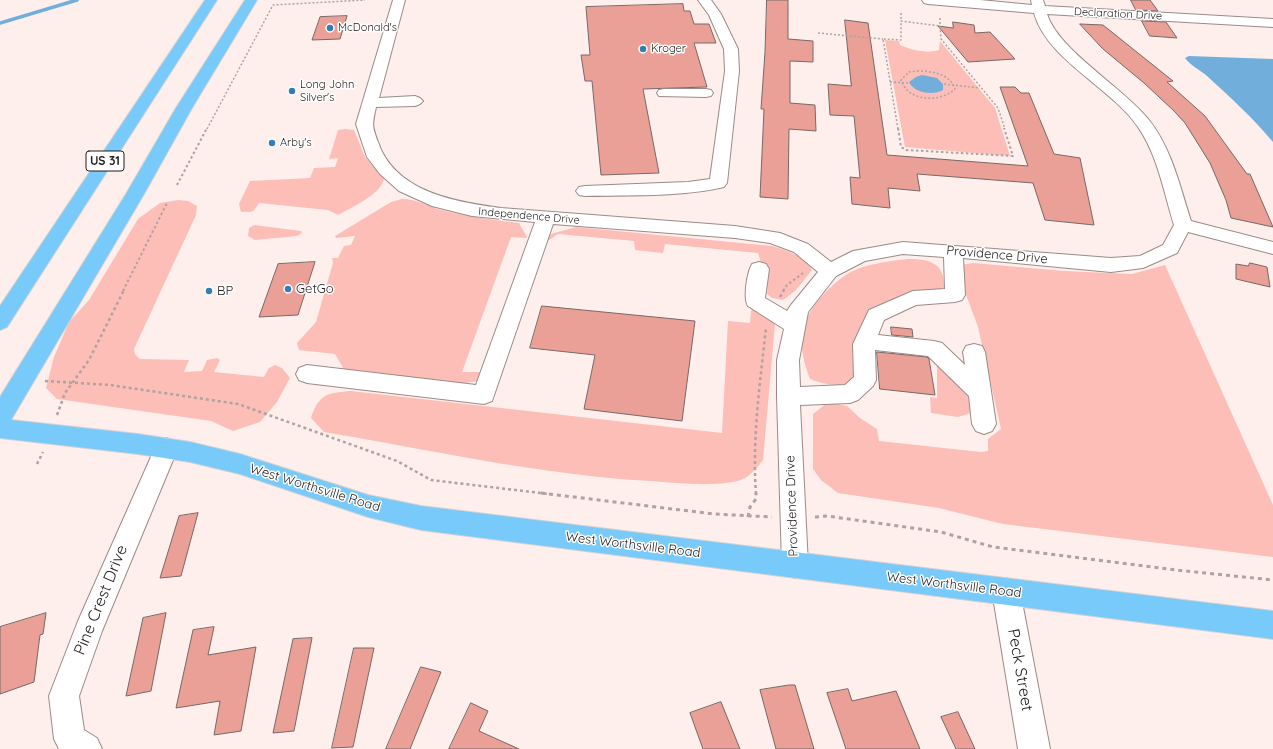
<!DOCTYPE html>
<html>
<head>
<meta charset="utf-8">
<style>
  body { margin:0 }
  canvas { display:block; background:#feefed }
</style>
</head>
<body>
<canvas width="1273" height="749"></canvas>
<script>
const ctx = document.querySelector('canvas').getContext('2d');
ctx.lineJoin = 'round';
function paint(path, color) {
  ctx.fillStyle = color;
  ctx.fill(path, 'evenodd');
}
function trace(path, color, width, dash) {
  ctx.strokeStyle = color;
  ctx.lineWidth = width;
  ctx.lineCap = dash ? 'butt' : 'round';
  ctx.setLineDash(dash || []);
  ctx.stroke(path);
}
function write(font, color, halo, rows, align = 'center') {
  ctx.font = font + ' Quicksand,sans-serif';
  ctx.lineWidth = 3;
  ctx.setLineDash([]);
  ctx.textBaseline = 'middle';
  ctx.strokeStyle = halo;
  ctx.fillStyle = color;
  for (const [text, x, y, turn = 0] of rows) {
    ctx.save();
    ctx.translate(x, y);
    ctx.rotate((+turn || 0) * Math.PI / 180);
    ctx.textAlign = isNaN(turn) ? turn : align;
    if (halo) ctx.strokeText(text, 0, 0);
    ctx.fillText(text, 0, 0);
    ctx.restore();
  }
}
const green = new Path2D(`
  M885,40L899,41L900,45C911,50 927,54 939,50L940,41L995,108L1010,156L905,147Z
  M345,129L354,130L365,157L384,179C381,194 351,208 338,215L328,210L259,203C251,215 254,211 241,212L239,204L250,181L310,178L314,168L335,167L338,158L329,159L338,130Z
  M402,199C417,199 427,206 441,210C467,216 492,220 519,223L527,237L526,238L511,237L462,372H480L478,381L460,384L345,371L335,354L299,350L297,343L316,322L333,263L332,258H338L344,246L351,245L355,236L336,238L335,236L391,202Z
  M178,200L188,201L197,206L196,215L134,349L135,354L140,359L189,360L184,372L202,371L207,360L217,358L220,360L214,372L264,377L269,368L275,365L282,368L290,378L277,402L260,422L233,431L211,421L57,399L46,388L54,357L69,322L89,300L138,219L160,203Z
  M254,225L301,231L302,233L297,236L255,240L248,236L249,228Z
  M576,227L772,246C787,251 804,255 812,270L795,291L783,300L772,298L767,294L769,270L761,263L758,253L665,244L663,253L635,250L634,241L558,234L549,240H547L551,234Z
  M908,259C930,259 945,263 944,288L934,293L872,313L858,374L853,384C837,386 825,385 810,379C804,364 799,344 803,328C808,308 832,283 849,273C864,264 891,261 908,259Z
  M973,263L1064,271L1132,274L1165,265L1273,505V557L1003,524L939,508L838,493L821,480L813,469V414L828,402L847,406L860,418L877,429L879,441L981,452L988,451V439L1001,429L978,327L961,281V265Z
  M755,307L775,324L763,460C756,469 749,478 738,481C709,487 679,483 650,481C540,475 432,450 324,432L311,418C319,394 327,393 351,391L722,433L728,321L750,323L751,311Z
  M937,357L972,394L971,413L958,417L931,413L930,397L937,398Z`);
const water = new Path2D(`
  M1189,56L1273,59V142C1253,118 1230,97 1207,76C1200,70 1190,65 1185,58Z
  M922,75L937,78L943,84V90C933,96 914,93 909,82L916,77Z`);
const stream = new Path2D(`
  M0,23L77,0`);
const building = new Path2D(`
  M767,0H788V39L813,41V62L790,61V103L815,105L816,131L789,129L788,199L760,197L764,109H761L765,52Z
  M1131,0H1150L1158,11L1136,10Z
  M683,4L684,11H690L694,24H709L716,43H694L707,87L643,89L659,173L601,175L592,81H585L581,55H590L586,7Z
  M347,16L340,39L312,40L320,17Z
  M845,20L868,23L887,155L1028,166L1000,87H1015L1021,93H1029L1054,154L1080,158L1094,225L1045,220L1033,183L917,174L920,191L888,188L890,208L852,204L850,177L860,178L854,116L830,115L828,84L851,86Z
  M1142,21L1166,22L1177,38L1150,36Z
  M953,22L974,25L975,33L990,32L1015,59L968,62L938,26L953,28Z
  M1080,24L1103,25L1173,81L1167,82L1205,116L1247,174H1250L1273,227L1231,218L1226,200L1210,163L1185,123L1174,111L1144,83L1103,49Z
  M315,262L298,315L259,317L278,264Z
  M1250,263L1267,267L1270,287L1236,279V264L1248,266Z
  M542,306L695,321L682,421L584,409L595,355L530,348Z
  M891,327L912,329L913,337L892,335Z
  M877,352L927,357L929,359L935,395L880,389Z
  M198,513L181,576L160,578L179,516Z
  M46,613L43,634L40,635L34,682L0,694V627Z
  M166,613L151,691L126,696L143,618Z
  M214,627L208,655L256,647L241,731L214,735L220,701L176,708L193,630Z
  M312,638L294,731L273,733L293,639Z
  M354,648H374L353,747L332,748Z
  M421,667L441,672L410,749H386Z
  M789,685H795L814,749H776L760,690Z
  M848,689L852,701L896,691L920,749H846L827,693Z
  M721,702L740,749H703L690,713Z
  M471,703L488,711L479,731L519,749H449Z
  M958,712L975,749H956L941,717Z`);
const pathFar3 = new Path2D(`
  M901,13V21
  M940,18V26
  M818,33L883,39
  M917,71C932,71 949,73 955,89C940,103 908,102 901,80L909,72Z
  M890,82L909,83
  M944,84L980,88
  M207,129L273,5L365,0
  M898,129L883,39L901,40V21L940,26L941,39L998,108L1005,129`);
const pathFar2 = new Path2D(`
  M898,128L901,147L906,150L1013,156L1004,128
  M177,185L207,128
  M123,291L167,203
  M783,291L787,285L803,273`);
const pathFar1 = new Path2D(`
  M780,297L784,290
  M45,381L110,385L238,404L397,461L431,480L549,494
  M57,415L65,393L89,360L124,290
  M37,464L43,452
  M756,494C752,439 760,383 766,328`);
const path = new Path2D(`
  M541,493L714,514L772,517
  M748,517L750,507L756,499V493
  M815,517L827,516L941,532L993,547L1176,570L1273,580`);
const minor = new Path2D(`
  M393,0H405L379,98L415,96L420,98L423,101L420,104L415,106L376,107C372,125 372,126 378,142C395,192 455,202 501,208L735,226L780,233L808,244L831,262L853,251L903,242L1111,258L1140,256L1163,245L1174,225C1164,193 1158,156 1138,127C1112,88 1047,60 1034,13L928,4L924,3L922,0H980L1032,5L1031,0H1043L1045,6L1273,19V27L1047,14C1058,50 1124,88 1149,120C1172,149 1180,187 1191,221L1273,242V254L1188,232L1177,253L1143,268L1111,272L963,258L965,295L962,300L955,302L916,305L884,320L878,335L934,341L942,343L965,365L963,352L966,346L974,344L982,346L985,352L996,424L992,431L984,434L976,431L972,424L969,396L928,356L875,350L876,380L873,386L858,400L850,403L800,405L808,565L804,574L795,578L786,574L782,565L777,396V360L784,329L748,306C743,298 747,273 752,264L759,262L766,264L769,269L765,298L787,311L791,305L818,272L794,252L770,243L735,238L553,224L492,401L484,404L307,383L299,380L296,374L299,368L307,365L476,385L535,222L472,216L432,206L399,191L380,174L367,157L356,124ZM903,254L944,257L945,289L913,291L869,310L853,344L854,377L845,385L800,387L799,360L808,312L836,276L865,261Z
  M698,0H711L721,14L738,49L739,71L727,183L724,187C683,197 628,195 585,196L579,195L576,191L579,187L585,186L688,182L710,179L725,71L724,49L709,15Z
  M664,89H706L711,90L713,93L711,96L706,97L659,96L657,93L659,90Z
  M166,438L174,441L178,448L102,631L79,696L84,730L97,738L102,749H59L54,739L49,696L78,621L158,441Z
  M1006,578L1016,582L1020,591L1050,749H1018L992,591L996,582Z`);
const major = new Path2D(`
  M205,0H217L7,327L0,330V306Z
  M245,0H257L192,108L144,194L11,420L138,434L190,442L240,454L368,495L421,506L1273,611V639L421,530L368,517L240,474L190,462L138,454L0,438V397L126,194L176,108Z`);
const markers = [
  [330,28,4,"#347fb2"],
  [643,49,4,"#347fb2"],
  [292,91,4,"#347fb2"],
  [272,143,4,"#347fb2"],
  [288,289,4,"#347fb2"],
  [209,291,4,"#347fb2"]
];
const farStreetnames = [
  ["Declaration Drive",1118,14,3],
  ["Independence Drive",529,216,5]
];
const farPoinames = [
  ["McDonald's",338,28],
  ["Kroger",651,49],
  ["Long John",300,85],
  ["Silver's",300,98],
  ["Arby's",280,143]
];
const shields = [
  [105,161,38]
];
const shieldNames = [
  ["US 31",105,161]
];
const streetNames = [
  ["Providence Drive",997,255,5],
  ["West Worthsville Road",315,488,17],
  ["Providence Drive",792,506,-92],
  ["West Worthsville Road",633,545,7],
  ["West Worthsville Road",954,585,7]
];
const poiNames = [
  ["GetGo",296,289],
  ["BP",217,291]
];
const nearStreetnames = [
  ["Pine Crest Drive",101,600,-68],
  ["Peck Street",1020,670,80]
];
paint(green, '#fcbeb7');
paint(water, '#71aedb');
trace(stream, '#71aedb', 3.5);
paint(building, '#ea9f97');
trace(building, '#786866', 1);
trace(minor, '#9b8b88', 2);
trace(major, '#d3d2d1', 2);
trace(pathFar3, '#aea3a1', 1.5, [2, 2]);
trace(pathFar2, '#aea3a1', 2, [2.5, 2.5]);
trace(pathFar1, '#aea3a1', 2.5, [3, 3]);
trace(path, '#aea3a1', 3, [4, 4]);
paint(minor, '#fff');
paint(major, '#77caf9');
for (const [x, y, r, color] of markers) {
  const dot = new Path2D();
  dot.arc(x, y, r, 0, 2 * Math.PI);
  ctx.fillStyle = color;
  ctx.fill(dot);
  trace(dot, '#fff', 1.5);
}
write('11px', '#221c1b', '#fff', farStreetnames);
write('11px', '#221c1b', '#fff', farPoinames, 'left');
for (const [x, y, w] of shields) {
  const box = new Path2D();
  box.roundRect(x - w / 2, y - 10, w, 20, 3);
  ctx.fillStyle = '#fff';
  ctx.fill(box);
  trace(box, '#221c1b', 1);
}
write('bold 12px', '#221c1b', null, shieldNames);
write('13px', '#221c1b', '#fff', streetNames);
write('13px', '#221c1b', '#fff', poiNames, 'left');
write('16px', '#221c1b', '#fff', nearStreetnames);
</script>
</body>
</html>
